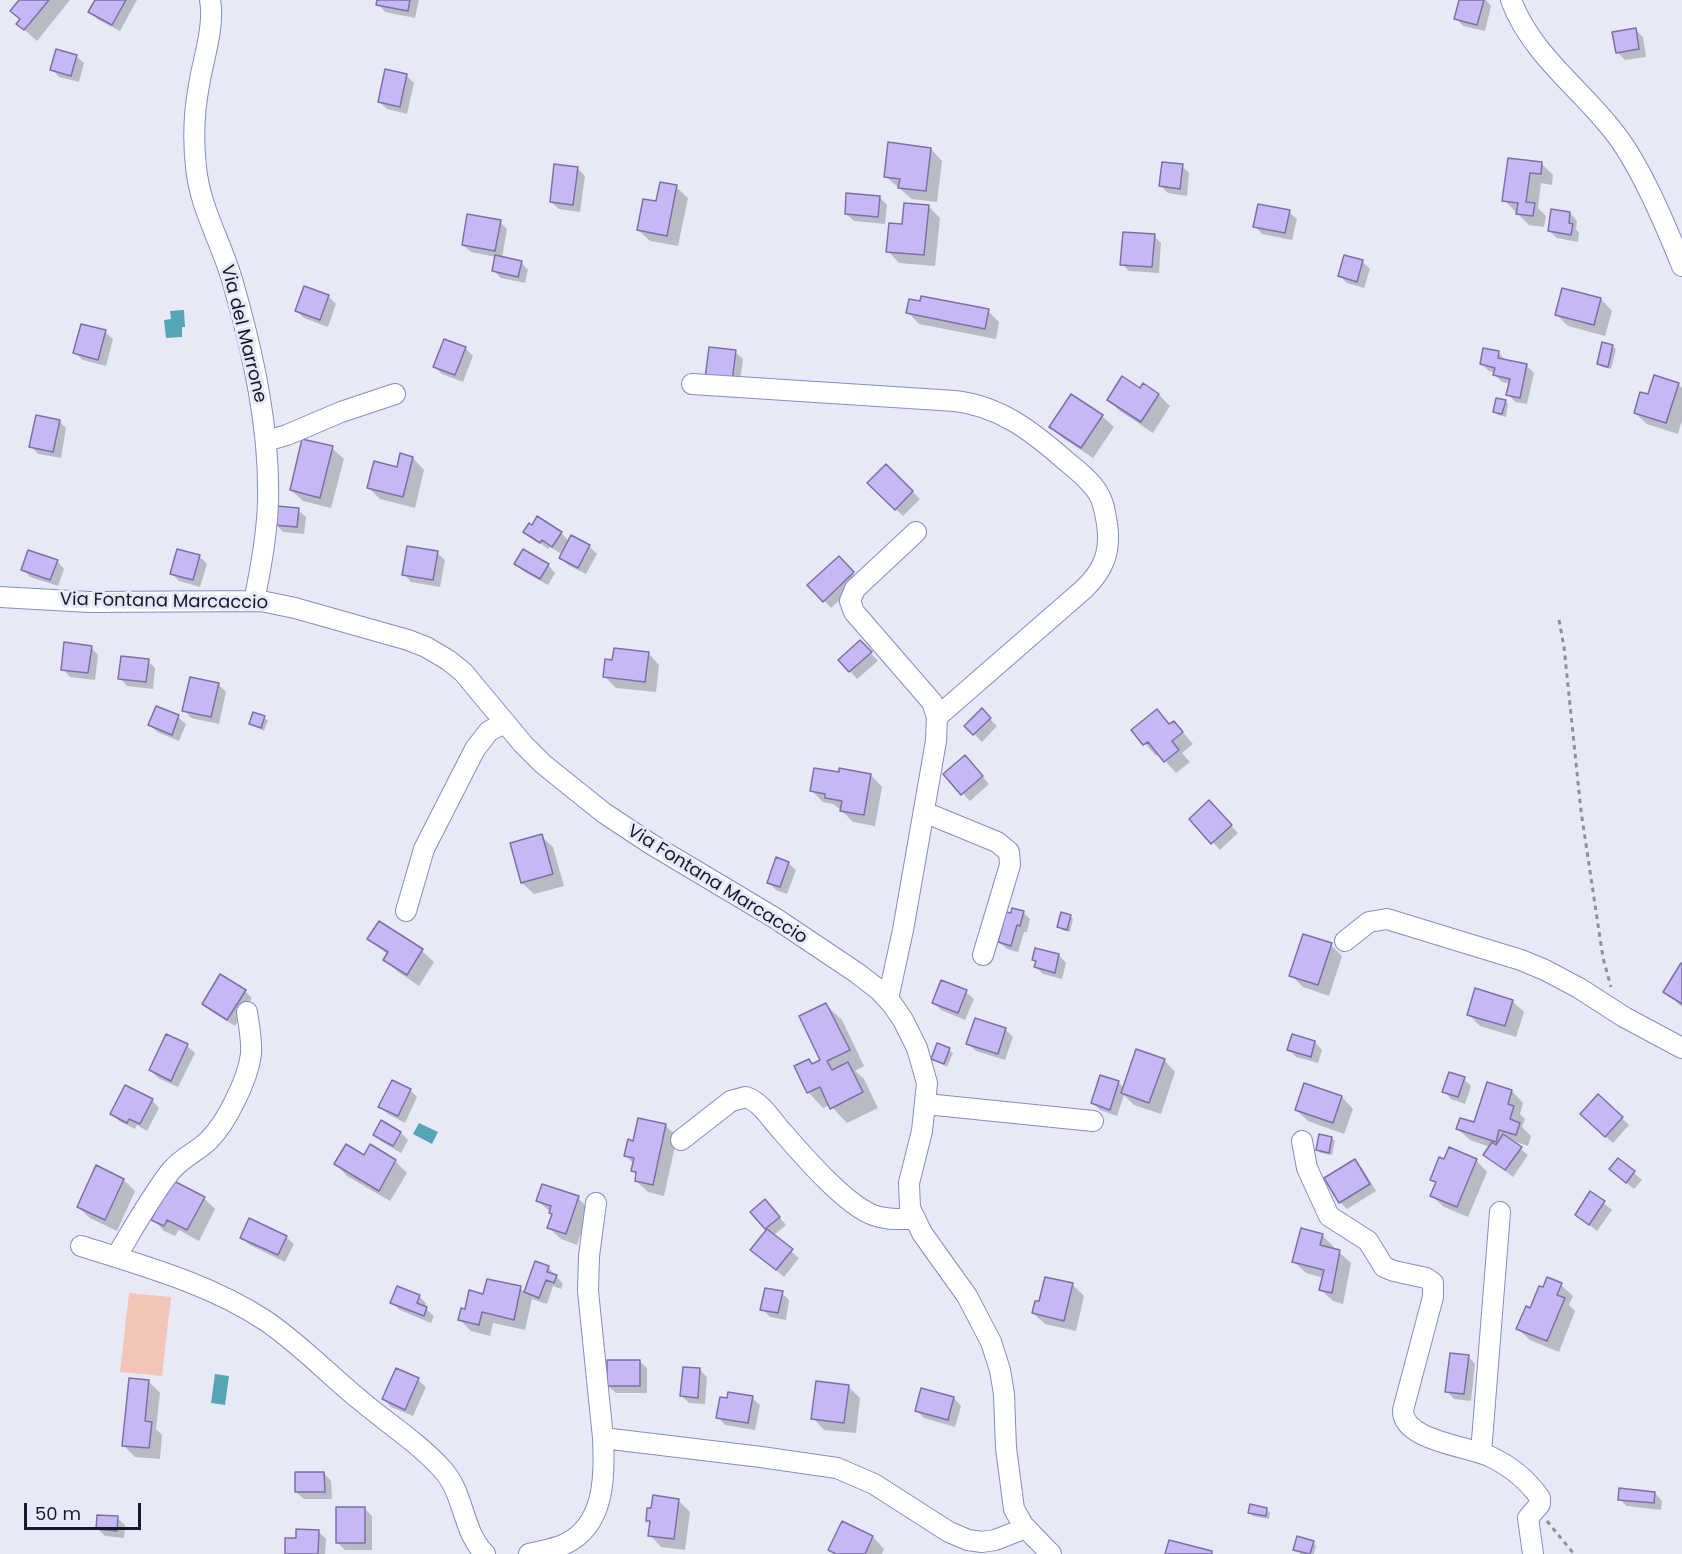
<!DOCTYPE html>
<html>
<head>
<meta charset="utf-8">
<style>
  body { margin:0 }
  #map { position:relative; width:1682px; height:1554px; overflow:hidden; background:#e7eaf6; font-family:Poppins,sans-serif }
  canvas { display:block }
  .scale { position:absolute; left:24px; top:1503px; width:117px; height:27px; box-sizing:border-box; border:3px solid #15192e; border-top:0; padding-left:8px; font-size:18px; line-height:21px; white-space:nowrap; color:#15192e; -webkit-text-stroke:4px #e7eaf6; paint-order:stroke }
</style>
</head>
<body>
<div id="map">
<canvas width="1682" height="1554"></canvas>
<div class="scale">50 m</div>
</div>
<script>
const ctx = document.querySelector('canvas').getContext('2d');
ctx.lineJoin = 'round';
function paint(path, color) {
  ctx.fillStyle = color;
  ctx.fill(path, 'evenodd');
}
function trace(path, color, width, dash) {
  ctx.strokeStyle = color;
  ctx.lineWidth = width;
  ctx.lineCap = dash ? 'butt' : 'round';
  ctx.setLineDash(dash || []);
  ctx.stroke(path);
}
function write(font, color, halo, rows, align = 'center') {
  ctx.font = font + ' Poppins,sans-serif';
  ctx.lineWidth = 6;
  ctx.setLineDash([]);
  ctx.textBaseline = 'middle';
  ctx.strokeStyle = halo;
  ctx.fillStyle = color;
  for (const [text, x, y, turn = 0] of rows) {
    ctx.save();
    ctx.translate(x, y);
    ctx.rotate((+turn || 0) * Math.PI / 180);
    ctx.textAlign = isNaN(turn) ? turn : align;
    if (halo) ctx.strokeText(text, 0, 0);
    ctx.fillText(text, 0, 0);
    ctx.restore();
  }
}
const green = new Path2D(`
  M129,1293L171,1297L162,1376L120,1372Z`);
const water = new Path2D(`
  M184,310L185,327H182V337L166,338L164,320L171,319L170,311Z
  M419,1123L438,1132L432,1144L413,1134Z
  M215,1374L229,1376L225,1405L211,1403Z`);
const shadow = new Path2D(`
  M21,0H70L37,41L18,24L21,20L12,11Z
  M96,0H137L120,31L97,19L90,11Z
  M379,0H419L415,18L385,12L378,4Z
  M1460,0H1486L1491,6L1485,31L1463,26L1456,18Z
  M1636,30L1643,37L1646,57L1625,60L1617,52Z
  M76,56L84,63L79,82L59,77L52,69Z
  M407,76L414,83L407,114L387,109L379,102Z
  M931,149L942,161L937,202L912,199L885,176Z
  M1509,160L1541,163L1553,175L1552,185L1541,183L1538,208L1546,216L1544,227L1529,225L1504,200Z
  M1182,166L1189,173L1187,196L1168,193L1161,186Z
  M578,169L585,176L580,212L559,209L551,202Z
  M676,187L688,198L678,246L650,241L638,230L658,203Z
  M879,197L887,205L885,224L854,221L846,214Z
  M928,206L940,218L935,266L899,263L888,251L903,226Z
  M1289,212L1297,219L1292,240L1262,234L1255,226Z
  M1570,213L1577,221L1576,229L1579,233L1578,242L1557,238L1549,231Z
  M500,222L507,229L502,258L521,262L528,270L525,283L501,278L493,270L496,257L471,252L463,245Z
  M1154,236L1161,243L1159,273L1129,271L1122,264Z
  M1345,257L1363,262L1370,269L1364,288L1347,283L1340,276Z
  M328,296L336,304L328,327L304,318L297,311Z
  M1601,299L1612,311L1605,336L1568,326L1556,314Z
  M988,311L999,322L996,339L919,324L908,312Z
  M105,332L113,339L106,366L83,360L75,353Z
  M1612,346L1616,349L1611,369L1602,367L1598,364Z
  M465,348L473,356L463,382L442,374L435,367Z
  M735,352L743,359L739,388L714,385Z
  M1499,353L1506,361L1527,366L1534,373L1527,404L1515,402L1508,394L1510,384L1502,382L1495,375V373L1489,371L1481,364Z
  M1678,384L1682,388V420L1678,434L1647,424L1635,413L1649,396Z
  M1144,385L1159,395L1170,406L1153,433L1120,411L1108,400L1141,390Z
  M1505,401L1508,404L1506,417L1498,415L1494,412Z
  M1102,416L1114,427L1093,458L1063,438L1051,427Z
  M59,421L66,428L61,458L38,454L31,446Z
  M332,448L344,459L331,508L303,501L291,490Z
  M401,455L413,458L424,470L415,508L380,499L369,488L398,469Z
  M886,466L920,499L903,516L869,483Z
  M298,510L306,517L304,534L283,532L276,524Z
  M525,532L561,533L569,541L589,546L597,554L586,574L568,565L561,557L562,554L550,547L548,549Z
  M437,553L445,560L440,587L411,582L404,574Z
  M199,556L207,564L200,587L179,581L171,573Z
  M839,558L860,581L831,608L809,585Z
  M57,561L64,569L58,586L30,577L23,569Z
  M516,564L548,565L555,573L548,585L523,571Z
  M91,647L98,655L95,680L70,677L63,669Z
  M867,649L878,661L857,679L840,660Z
  M648,653L659,665L656,692L616,688L604,676Z
  M148,661L155,668L153,689L127,686L120,678Z
  M218,684L226,692L219,724L191,718L184,710Z
  M156,708L178,717L186,724L179,741L157,732L150,725Z
  M982,711L997,726L982,742L966,726Z
  M1157,711L1170,725L1174,722L1193,744L1182,753L1190,762L1176,773L1159,754L1156,756L1133,730Z
  M254,714L268,720L264,731L251,724Z
  M972,765L989,784L970,801L945,774Z
  M840,773L871,775L882,787L875,826L853,822L841,810L833,804L823,802L812,791Z
  M1216,810L1238,833L1220,850L1191,819Z
  M541,836L553,847L564,886L534,894L522,883Z
  M788,863L796,870L787,894L776,890L769,883Z
  M1023,912L1030,919L1027,932H1024L1018,952L1007,949L999,942Z
  M1070,916L1073,919L1070,932L1062,930L1059,927Z
  M379,923L422,951L434,962L419,986L397,971L385,960L388,955L369,938Z
  M1331,945L1342,956L1329,996L1303,987L1291,975Z
  M1059,955L1066,963L1062,979L1043,974L1036,967L1037,963L1034,959Z
  M1682,965V1007L1665,991Z
  M942,982L966,992L974,999L965,1020L941,1010L934,1003Z
  M245,991L252,998L235,1026L211,1011L203,1004Z
  M1512,1001L1524,1012L1516,1037L1480,1026L1468,1014Z
  M826,1005L842,1020L864,1066L855,1071L864,1079L878,1108L847,1123L830,1105L823,1108L808,1092L809,1060L814,1065L822,1061Z
  M1005,1029L1013,1037L1005,1060L976,1051L968,1044Z
  M167,1036L187,1046L195,1053L178,1087L158,1078L151,1070Z
  M1315,1042L1322,1050L1318,1063L1296,1057L1289,1049Z
  M949,1050L953,1053L947,1067L933,1059Z
  M1164,1060L1175,1072L1161,1114L1134,1105L1124,1095L1117,1116L1100,1110L1093,1103L1118,1082L1124,1088Z
  M1464,1079L1471,1086L1465,1104L1451,1099L1444,1091Z
  M1305,1084L1342,1097L1353,1109L1344,1134L1308,1121L1296,1110Z
  M1488,1084L1512,1091L1523,1103L1520,1114L1525,1119L1522,1127L1531,1136L1528,1146L1510,1140L1528,1155L1513,1177L1485,1155L1490,1147L1470,1140L1458,1129L1475,1124Z
  M410,1090L417,1097L405,1123L388,1114L380,1107Z
  M152,1100L159,1108L147,1131L137,1125L135,1129L119,1121L112,1113Z
  M1622,1118L1629,1125L1613,1143L1589,1122Z
  M381,1122L401,1133L408,1140L401,1153L382,1142L375,1135Z
  M665,1125L677,1137L664,1196L648,1192L636,1181L637,1175L633,1170L634,1164L626,1156L634,1142Z
  M1331,1138L1335,1141L1332,1155L1321,1153L1317,1150Z
  M364,1157L395,1161L407,1173L390,1201L347,1176L336,1164Z
  M1476,1160L1487,1172L1468,1217L1444,1207L1432,1196L1437,1184L1432,1179Z
  M1619,1160L1642,1180L1634,1189L1619,1177Z
  M1354,1161L1362,1168L1376,1191L1347,1209L1340,1202Z
  M97,1167L124,1180L135,1191L117,1231L90,1218L78,1207Z
  M1591,1193L1612,1210L1597,1231L1577,1215Z
  M204,1198L215,1209L199,1241L179,1230L175,1236L164,1231L153,1219Z
  M578,1198L589,1209L577,1245L561,1239L549,1228L554,1215L538,1201Z
  M772,1209L786,1225L773,1236L799,1258L784,1277L760,1257L768,1230L752,1212Z
  M1322,1235L1334,1247L1333,1250L1339,1252L1351,1263L1343,1304L1333,1301L1321,1290L1324,1278L1306,1273L1294,1262Z
  M286,1237L294,1244L285,1262L250,1245L242,1238Z
  M536,1263L548,1267L563,1284L561,1289L553,1286L547,1304L532,1299L525,1330L493,1323L490,1336L471,1331L460,1320L466,1311L484,1296L520,1288L526,1293Z
  M1072,1284L1084,1296L1076,1331L1045,1324L1033,1313L1040,1303Z
  M1561,1285L1573,1296L1569,1305L1575,1311L1559,1352L1530,1340L1518,1329L1531,1310Z
  M782,1293L789,1300L786,1320L770,1317L762,1309Z
  M419,1296L426,1303L425,1308L434,1316L431,1323L400,1310L392,1303Z
  M1468,1356L1475,1364L1471,1401L1454,1399L1447,1391Z
  M639,1361L647,1368V1393H616L608,1386Z
  M700,1370L707,1377L705,1404L689,1403L682,1396Z
  M418,1380L426,1387L413,1416L391,1407L384,1399Z
  M149,1382L160,1393L156,1429L162,1435L160,1459L135,1457L123,1445Z
  M848,1386L860,1398L856,1433L824,1430L813,1418Z
  M923,1390L954,1398L961,1406L955,1427L924,1418L917,1411Z
  M752,1398L760,1405L755,1430L725,1425L718,1417Z
  M324,1473L331,1481L332,1499H304L296,1492Z
  M1655,1493L1662,1501L1661,1510L1627,1506L1619,1499Z
  M678,1500L690,1512L685,1550L661,1547L650,1535L651,1524L647,1520Z
  M365,1509L372,1516V1550H345L338,1543Z
  M1267,1509L1270,1513L1269,1519L1253,1516L1250,1512Z
  M117,1518L125,1525L124,1538L105,1536L98,1529Z
  M843,1523L873,1537L884,1549L882,1554H834L830,1550Z
  M318,1531L326,1539L325,1554H287L297,1540Z
  M1313,1542L1316,1546L1314,1554H1301L1295,1550Z`);
const building = new Path2D(`
  M19,0H49L24,30L16,24L20,19L10,11Z
  M95,0H126L112,25L88,12Z
  M377,0H410L408,11L376,5Z
  M1459,0H1484L1477,25L1454,19Z
  M1636,28L1639,49L1616,53L1612,32Z
  M56,49L77,55L71,76L50,70Z
  M385,69L407,74L400,107L378,102Z
  M888,142L931,148L926,191L898,188L900,179L884,177Z
  M1508,158L1542,162L1541,174L1530,173L1526,202L1535,203L1533,216L1516,214L1518,203L1502,201Z
  M1162,162L1183,164L1180,189L1159,186Z
  M554,164L578,167L573,205L550,202Z
  M660,182L677,185L667,236L637,230L643,199L656,201Z
  M846,193L880,196L878,217L845,214Z
  M904,203L929,205L924,255L886,252L889,223L902,224Z
  M1258,204L1290,210L1285,233L1253,227Z
  M1551,209L1570,212L1569,223L1573,224L1571,235L1548,231Z
  M467,214L501,220L495,251L462,245Z
  M1123,232L1155,234L1152,267L1120,265Z
  M495,255L522,261L518,277L492,271Z
  M1344,255L1363,260L1357,282L1338,276Z
  M304,286L329,295L320,320L295,311Z
  M1562,288L1601,298L1594,325L1555,315Z
  M921,296L989,309L985,329L906,313L909,299L920,301Z
  M81,324L106,330L98,360L73,353Z
  M444,339L466,347L455,375L433,367Z
  M1602,342L1613,345L1608,367L1597,364Z
  M709,347L736,350L732,382L705,379Z
  M1483,348L1499,351L1498,358L1527,364L1520,398L1506,395L1510,379L1493,375L1495,368L1480,364Z
  M1654,375L1679,383L1666,423L1634,413L1640,392L1648,394Z
  M1122,376L1140,388L1143,383L1159,394L1141,422L1107,400Z
  M1071,394L1103,415L1081,448L1049,427Z
  M1496,398L1506,400L1502,414L1493,412Z
  M36,415L60,420L53,452L29,447Z
  M302,439L333,446L320,498L290,490Z
  M400,453L413,457L403,497L367,488L374,461L397,467Z
  M886,464L913,491L895,510L867,483Z
  M276,506L299,508L297,527L274,525Z
  M537,516L562,532L552,547L542,540L540,543L523,532L529,523L532,525Z
  M571,535L590,545L578,568L559,558Z
  M407,546L438,551L433,580L402,575Z
  M177,549L200,555L193,580L170,574Z
  M523,549L549,564L540,579L514,564Z
  M28,550L58,560L50,580L21,570Z
  M839,556L854,572L823,602L807,585Z
  M860,640L872,652L849,672L838,660Z
  M64,642L92,646L88,673L61,670Z
  M614,648L649,652L645,682L603,677L605,659L612,660Z
  M121,656L149,659L146,682L118,679Z
  M190,677L219,683L211,717L182,711Z
  M156,706L179,715L172,735L148,725Z
  M982,708L991,718L973,735L964,726Z
  M1157,709L1169,724L1174,721L1183,732L1172,741L1179,750L1164,762L1148,742L1143,745L1131,730Z
  M253,712L265,716L261,728L249,724Z
  M965,755L983,776L961,795L943,774Z
  M814,768L839,772V768L871,774L864,815L840,811L842,801L825,798V794L810,791Z
  M1209,800L1232,825L1211,844L1189,819Z
  M542,834L553,874L521,883L510,843Z
  M776,857L789,862L780,887L767,883Z
  M1012,908L1024,911L1020,926L1017,925L1011,946L998,942L1006,912L1011,913Z
  M1061,912L1071,915L1067,930L1057,927Z
  M379,921L423,949L407,975L383,960L388,952L367,939Z
  M1303,934L1332,943L1318,985L1289,976Z
  M1035,948L1059,954L1055,973L1034,967L1036,961L1032,960Z
  M1681,963L1682,964V1004L1663,992Z
  M220,974L246,990L227,1020L202,1004Z
  M941,980L967,990L958,1013L932,1003Z
  M1475,988L1513,1000L1505,1026L1467,1015Z
  M826,1003L850,1050L827,1061L832,1070L848,1062L863,1092L830,1109L820,1087L807,1093L794,1066L809,1059L812,1064L820,1060L799,1016Z
  M975,1018L1006,1028L998,1054L966,1044Z
  M166,1034L188,1044L171,1081L149,1070Z
  M1292,1034L1315,1041L1311,1057L1287,1050Z
  M937,1043L950,1048L944,1064L931,1059Z
  M1136,1049L1165,1059L1149,1103L1121,1093Z
  M1449,1072L1465,1077L1458,1097L1442,1092Z
  M1100,1075L1119,1081L1110,1110L1091,1103Z
  M392,1080L411,1089L398,1116L378,1107Z
  M1487,1082L1512,1090L1508,1104L1514,1106L1510,1119L1520,1123L1516,1135L1499,1130L1496,1142L1456,1129L1460,1118L1474,1122Z
  M1304,1083L1342,1096L1333,1123L1295,1110Z
  M125,1085L153,1099L140,1124L129,1119L127,1123L110,1114Z
  M1598,1094L1623,1117L1605,1137L1580,1114Z
  M638,1118L666,1124L653,1185L635,1181L636,1172L631,1171L634,1158L624,1156L628,1139L633,1141Z
  M381,1120L401,1132L393,1146L373,1135Z
  M1319,1134L1332,1137L1329,1153L1316,1150Z
  M1503,1134L1522,1147L1505,1170L1483,1155L1492,1142L1496,1145Z
  M346,1144L364,1155L370,1144L396,1160L379,1191L334,1164Z
  M1449,1147L1477,1159L1457,1207L1430,1196L1436,1182L1430,1180L1439,1157L1444,1159Z
  M1618,1158L1635,1171L1626,1183L1609,1169Z
  M1355,1159L1370,1184L1339,1203L1324,1178Z
  M96,1165L124,1179L105,1220L77,1207Z
  M172,1180L205,1197L187,1230L167,1220L164,1226L151,1220Z
  M542,1184L579,1196L566,1234L547,1228L552,1214L549,1213L551,1206L536,1201Z
  M1590,1191L1605,1201L1589,1225L1575,1215Z
  M765,1199L780,1217L765,1229L750,1212Z
  M249,1218L287,1236L278,1255L240,1238Z
  M1301,1228L1323,1234L1320,1245L1340,1250L1332,1293L1319,1290L1324,1270L1292,1262Z
  M767,1229L793,1249L776,1270L750,1250Z
  M535,1261L549,1266L547,1272L557,1275L554,1283L546,1280L539,1298L524,1292Z
  M1045,1277L1073,1283L1064,1321L1032,1313L1035,1301H1039Z
  M1547,1277L1562,1283L1557,1295L1565,1298L1547,1341L1516,1329L1526,1306L1530,1308L1539,1286L1543,1287Z
  M487,1279L521,1286L514,1320L482,1312L479,1325L458,1320L461,1308L465,1309L469,1290L483,1294Z
  M397,1286L420,1295L417,1303L427,1307L424,1316L390,1303Z
  M765,1288L783,1291L778,1313L760,1310Z
  M1450,1353L1469,1355L1464,1394L1445,1392Z
  M607,1360H640V1386H607Z
  M683,1367L700,1368L698,1398L680,1396Z
  M396,1368L419,1378L405,1410L382,1399Z
  M129,1378L149,1380L145,1421L152,1422L149,1448L122,1446Z
  M816,1381L849,1385L844,1423L811,1419Z
  M921,1388L954,1397L948,1420L915,1411Z
  M728,1392L753,1396L748,1423L716,1418L720,1397L727,1398Z
  M295,1472H324L325,1492H295Z
  M1619,1488L1655,1492L1654,1503L1618,1500Z
  M653,1495L679,1499L674,1539L648,1536L650,1521H646L647,1508H651Z
  M1250,1504L1267,1508L1266,1516L1248,1513Z
  M336,1507H365V1543H336Z
  M97,1515L118,1516L117,1531L96,1529Z
  M842,1521L873,1536L865,1554H836L828,1550Z
  M296,1529L319,1530L318,1554H285V1538H296Z
  M1297,1536L1314,1541L1310,1554L1293,1550Z
  M1169,1540L1212,1551V1554H1165Z`);
const path = new Path2D(`
  M1559,620L1564,647L1581,811L1603,958L1611,987
  M1547,1521L1574,1554`);
const minor = new Path2D(`
  M210,0C215,25 203,60 199,85C194,112 193,140 196,167C200,209 222,243 233,283C253,353 270,429 268,502C267,535 261,568 254,601
  M1511,0C1531,54 1580,88 1614,132C1641,166 1666,226 1682,266
  M692,384L955,401C1000,406 1033,432 1066,461C1077,470 1090,480 1098,493C1104,502 1105,513 1107,524C1111,551 1104,570 1084,589L937,717
  M266,441L287,435L341,412L395,394
  M0,597L89,602L261,601L295,608L408,640L426,647L448,660L463,672L523,744L543,764L604,813L651,844L775,918L857,973L879,990L892,1004L903,1020L917,1048L927,1083L922,1131L909,1183L910,1208L922,1233L967,1296L991,1342L1000,1370L1004,1394L1006,1448L1014,1509L1023,1525L1051,1554
  M924,812L997,842L1009,852L1010,865L983,955
  M406,911L424,849L475,749L489,731L505,723
  M1345,941L1369,922L1387,919L1521,960L1545,970L1579,988L1624,1017L1682,1048
  M888,999L903,930L936,741L937,717L932,702L854,612L850,601L855,589L916,532
  M926,1104L1093,1121
  M681,1140L731,1101L746,1097C760,1102 769,1116 779,1128C800,1152 844,1204 873,1215C886,1220 900,1219 914,1219
  M1302,1141L1307,1168L1329,1216L1368,1241L1384,1267L1394,1271L1426,1278L1433,1283V1297L1403,1410C1402,1441 1469,1446 1491,1457C1510,1466 1528,1481 1540,1498V1504L1528,1518L1533,1554
  M596,1203L589,1256L588,1291L603,1438
  M81,1246C144,1266 210,1284 266,1321C300,1344 328,1374 360,1400C387,1423 419,1443 443,1470C465,1495 462,1531 485,1554
  M116,1257C133,1229 150,1198 170,1172C181,1158 197,1152 209,1140C227,1122 248,1079 251,1054C252,1040 249,1026 247,1012
  M1481,1453L1500,1212
  M529,1554C541,1551 554,1549 565,1544C605,1525 605,1476 603,1438L761,1457L837,1468L874,1484L949,1532L968,1540L982,1542L995,1540L1026,1528`);
const streetNames = [
  ["Via del Marrone",243,334,76],
  ["Via Fontana Marcaccio",164,602,1],
  ["Via Fontana Marcaccio",717,885,32]
];
paint(green, '#f3c5b9');
paint(water, '#55a5b7');
paint(shadow, '#0003');
paint(building, '#c5b8f4');
trace(building, '#7d70a7', 1.5);
trace(minor, '#828ec6', 22);
trace(path, '#8c8f9f', 3, [4.5, 4.5]);
trace(minor, '#fff', 20);
write('18px', '#15192e', '#e7eaf6', streetNames);
</script>
</body>
</html>
